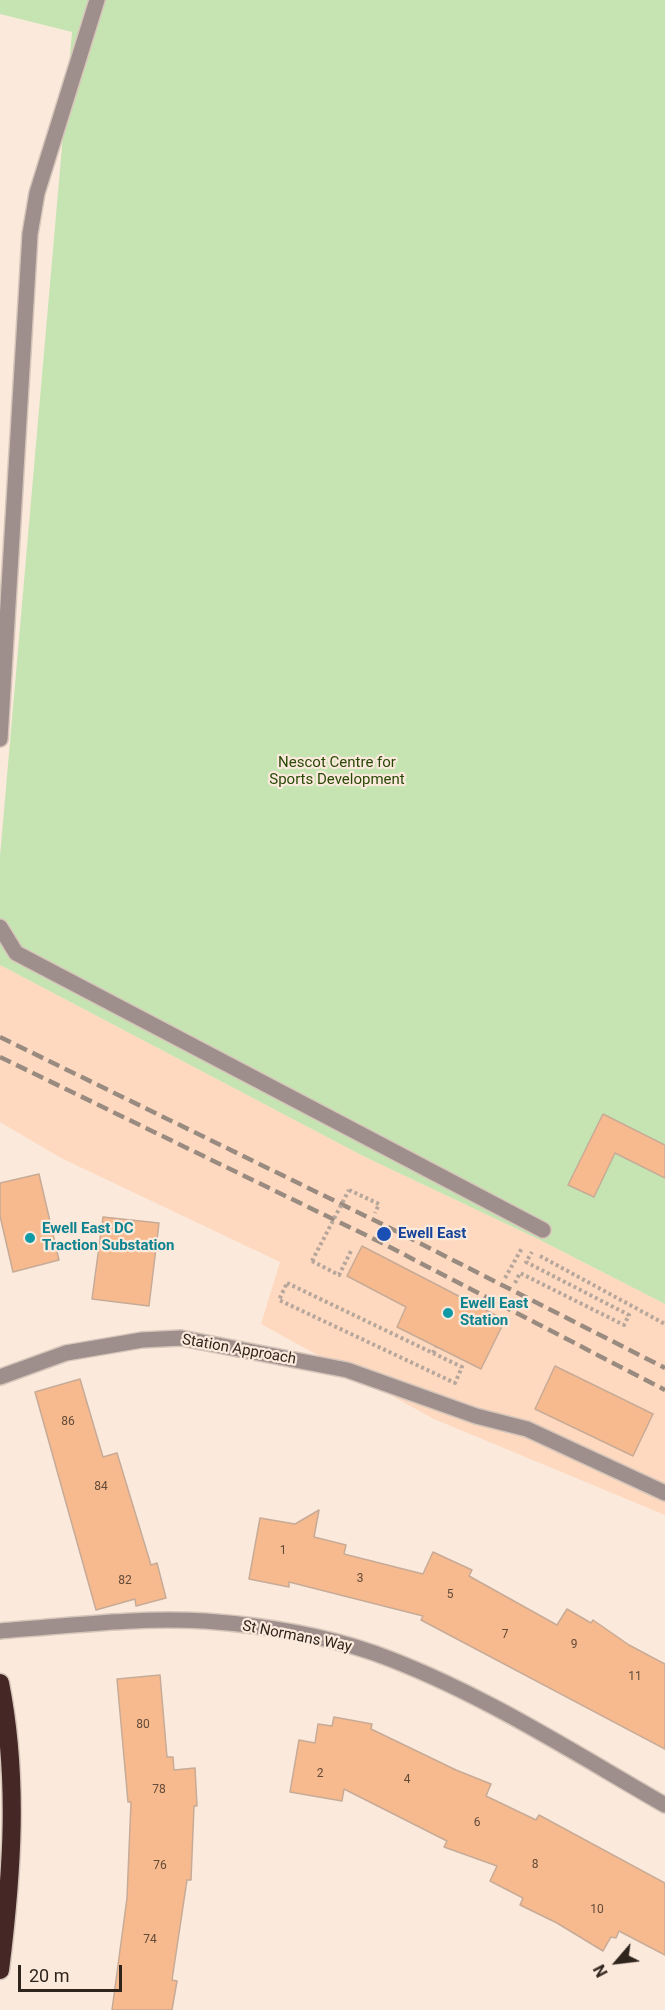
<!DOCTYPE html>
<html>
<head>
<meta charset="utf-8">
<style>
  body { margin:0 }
  #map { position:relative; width:665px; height:2010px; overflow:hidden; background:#fbe9dc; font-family:Roboto,sans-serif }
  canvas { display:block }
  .north { position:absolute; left:587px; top:1932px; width:60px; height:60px; -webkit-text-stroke:4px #fbe9dc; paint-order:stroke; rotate:242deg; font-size:16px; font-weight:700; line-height:24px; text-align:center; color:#30251d }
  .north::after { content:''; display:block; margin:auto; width:21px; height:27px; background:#30251d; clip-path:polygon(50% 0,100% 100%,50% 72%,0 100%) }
  .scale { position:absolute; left:18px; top:1965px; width:104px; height:27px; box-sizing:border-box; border:3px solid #30251d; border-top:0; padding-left:8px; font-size:18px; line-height:21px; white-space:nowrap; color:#30251d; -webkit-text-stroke:4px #fbe9dc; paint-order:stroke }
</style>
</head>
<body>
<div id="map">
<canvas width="665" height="2010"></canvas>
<div class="north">N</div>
<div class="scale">20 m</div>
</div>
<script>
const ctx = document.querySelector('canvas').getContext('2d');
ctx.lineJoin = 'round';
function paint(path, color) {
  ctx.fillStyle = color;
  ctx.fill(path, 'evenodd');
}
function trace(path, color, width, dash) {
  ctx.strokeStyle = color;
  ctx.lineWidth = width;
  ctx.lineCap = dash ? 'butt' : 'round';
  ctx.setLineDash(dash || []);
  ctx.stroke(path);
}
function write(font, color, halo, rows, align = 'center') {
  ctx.font = font + ' Roboto,sans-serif';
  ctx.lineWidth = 4.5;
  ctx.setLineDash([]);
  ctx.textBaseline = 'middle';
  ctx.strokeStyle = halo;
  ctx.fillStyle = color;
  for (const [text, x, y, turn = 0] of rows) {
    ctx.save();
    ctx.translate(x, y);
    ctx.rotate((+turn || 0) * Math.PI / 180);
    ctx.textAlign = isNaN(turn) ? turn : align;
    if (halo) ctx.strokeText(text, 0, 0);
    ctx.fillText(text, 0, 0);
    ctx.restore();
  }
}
const built = new Path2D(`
  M0,965L363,1156L538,1239L665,1304V1515L434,1419L261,1324L280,1262L61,1158L0,1122Z`);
const green = new Path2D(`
  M0,0H665V1304L538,1239L363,1156L0,965V856L72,32L0,14Z`);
const building = new Path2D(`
  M603,1114L665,1145V1178L615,1153L594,1197L568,1185Z
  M39,1174L59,1260L13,1272L0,1216V1183Z
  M103,1217L159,1223L149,1306L92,1299Z
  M362,1246L505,1320L481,1369L397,1327L406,1307L347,1276Z
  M555,1366L653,1414L633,1456L535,1409Z
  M80,1379L103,1457L117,1453L151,1565L157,1563L166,1598L136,1606L135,1599L96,1610L35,1392Z
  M319,1510L314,1537L346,1545L344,1554L423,1574L433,1552L472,1570L469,1576L557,1625L567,1609L591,1623L593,1620L629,1645L665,1664V1749L421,1620L423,1616L289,1582V1587L249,1579L260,1518L295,1524Z
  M160,1675L167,1757H173L174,1770L195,1768L197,1806H194L191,1880H187L172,1980L177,1981L172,2010H112L127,1898L131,1802H128L117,1679Z
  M334,1717L372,1724L371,1729L456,1770L491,1784L486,1796L536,1820L539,1815L665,1883V1955L619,1931L616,1938L611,1937L603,1951L557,1923L520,1905L523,1898L490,1881L497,1866L444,1847L447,1841L344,1789L342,1801L290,1792L299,1740L315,1743L318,1724L332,1726Z`);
const path = new Path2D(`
  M349,1190L379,1204L375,1213
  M540,1256L665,1324
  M312,1261L339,1275L352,1249
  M505,1278L522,1248
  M287,1283L462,1367L455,1383L279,1300Z
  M515,1283L520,1273L624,1325L629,1315L526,1262L532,1252
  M433,1353L436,1347`);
const minor = new Path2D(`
  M0,739L30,234L37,193L97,0
  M0,927L16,953L543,1230
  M0,1377L66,1353L142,1340L181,1338L347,1370L476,1416L527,1429L665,1493
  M0,1631C68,1626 137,1617 205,1621C260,1625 322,1635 374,1653C477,1690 571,1751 665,1805`);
const highway = new Path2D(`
  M0,1683C19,1778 12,1875 0,1970`);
const rail = new Path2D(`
  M0,1037L388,1227L665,1368
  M0,1057L380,1242L665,1390`);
const pathBridge = new Path2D(`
  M312,1261L349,1190`);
const markers = [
  [384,1234,8,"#1a4fb4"],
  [30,1238,6,"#0f9aa8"],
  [448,1313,6,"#0f9aa8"]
];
const numberNames = [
  ["86",68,1422],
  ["84",101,1487],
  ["1",283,1551],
  ["3",360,1579],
  ["82",125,1581],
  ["5",450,1595],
  ["7",505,1635],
  ["9",574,1645],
  ["11",635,1677],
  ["80",143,1725],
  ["2",320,1774],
  ["4",407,1780],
  ["78",159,1790],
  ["6",477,1823],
  ["8",535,1865],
  ["76",160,1866],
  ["10",597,1910],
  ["74",150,1940]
];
const parkNames = [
  ["Nescot Centre for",337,763],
  ["Sports Development",337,780]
];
const cultureNames = [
  ["Ewell East DC",42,1229],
  ["Traction Substation",42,1246],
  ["Ewell East",460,1304],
  ["Station",460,1321]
];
const transitNames = [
  ["Ewell East",398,1234]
];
const streetNames = [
  ["Station Approach",239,1350,10],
  ["St Normans Way",297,1637,11]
];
paint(built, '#fed9bf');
paint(green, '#c6e4b2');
paint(building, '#f7ba8e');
trace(building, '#c7ab97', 1.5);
trace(minor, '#d6c6ba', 18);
trace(highway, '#d6c6ba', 21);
trace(path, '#b6a69b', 4, [3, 3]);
trace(minor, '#9e8e8c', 15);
trace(highway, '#452826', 18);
trace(rail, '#998b80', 4.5, [12, 6]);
trace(pathBridge, '#b6a69b', 4, [3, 3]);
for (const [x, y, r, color] of markers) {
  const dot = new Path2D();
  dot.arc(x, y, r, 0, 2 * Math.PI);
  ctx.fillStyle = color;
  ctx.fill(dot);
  trace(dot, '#fbe9dc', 2);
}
write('12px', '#624a39', null, numberNames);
write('15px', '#294907', '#fbe9dc', parkNames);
write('bold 15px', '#0d838f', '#fbe9dc', cultureNames, 'left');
write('bold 15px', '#164399', '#fbe9dc', transitNames, 'left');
write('15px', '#30251d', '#fbe9dc', streetNames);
</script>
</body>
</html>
